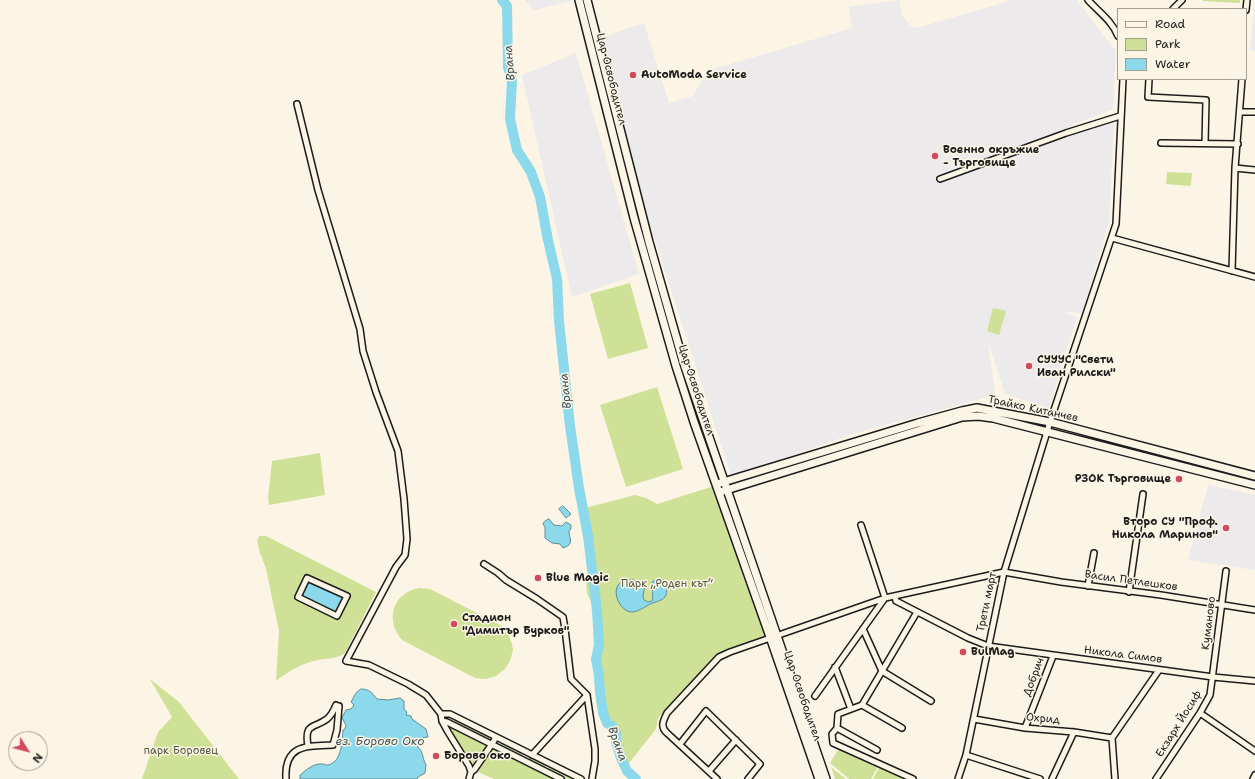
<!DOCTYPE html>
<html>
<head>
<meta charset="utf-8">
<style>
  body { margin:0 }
  #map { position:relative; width:1255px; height:779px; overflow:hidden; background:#fcf5e5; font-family:"Shantell Sans",sans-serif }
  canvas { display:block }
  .legend { position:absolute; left:1117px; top:8px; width:130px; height:72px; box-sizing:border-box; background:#fcf5e5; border:1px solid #a29e95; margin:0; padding:5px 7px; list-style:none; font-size:12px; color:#1c1c1c }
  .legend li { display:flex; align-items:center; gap:8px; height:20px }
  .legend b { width:20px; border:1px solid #a29e95 }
  .north { position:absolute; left:8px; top:731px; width:40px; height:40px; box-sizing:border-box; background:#fcf5e5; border:1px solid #a29e95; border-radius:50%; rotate:126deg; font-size:11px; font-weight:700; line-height:16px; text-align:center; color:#1c1c1c }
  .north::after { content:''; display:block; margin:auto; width:14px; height:18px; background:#d1495b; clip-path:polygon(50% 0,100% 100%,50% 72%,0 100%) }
</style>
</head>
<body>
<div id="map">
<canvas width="1255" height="779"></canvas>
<ul class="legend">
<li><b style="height:5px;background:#fcf5e5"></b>Road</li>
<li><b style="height:11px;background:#cfe196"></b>Park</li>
<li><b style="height:11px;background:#8bd9ea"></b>Water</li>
</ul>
<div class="north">N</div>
</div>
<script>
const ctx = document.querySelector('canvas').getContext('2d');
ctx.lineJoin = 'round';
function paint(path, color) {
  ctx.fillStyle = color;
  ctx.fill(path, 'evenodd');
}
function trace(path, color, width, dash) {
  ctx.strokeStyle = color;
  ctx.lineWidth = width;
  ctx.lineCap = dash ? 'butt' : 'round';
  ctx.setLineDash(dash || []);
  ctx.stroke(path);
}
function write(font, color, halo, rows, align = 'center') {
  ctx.font = font + ' "Shantell Sans",sans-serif';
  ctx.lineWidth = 3;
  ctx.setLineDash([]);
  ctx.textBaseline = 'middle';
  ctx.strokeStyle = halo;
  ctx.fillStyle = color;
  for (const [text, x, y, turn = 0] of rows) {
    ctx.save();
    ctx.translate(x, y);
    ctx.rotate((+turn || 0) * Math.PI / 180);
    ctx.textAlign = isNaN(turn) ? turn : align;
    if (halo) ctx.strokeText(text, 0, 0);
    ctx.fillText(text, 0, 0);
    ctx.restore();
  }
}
const built = new Path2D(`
  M525,0H572V1L534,10Z
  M899,0L902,15L911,26L917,28L1012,0H1077L1116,51L1113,109L1072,125V134L1114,123L1109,222L1082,313L1062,311L1077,317L1049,408L1005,394L988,341L995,395L856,433L731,476L655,240L644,210L603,37L644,23L669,103L693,96L707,71L852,28L849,7Z
  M1255,0V51L1250,50Z
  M576,53L639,274L572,297L522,75Z
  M1208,485L1255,495V570L1188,560Z`);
const green = new Path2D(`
  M1202,0H1240V3L1203,1Z
  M1167,172L1192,173L1191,186L1166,184Z
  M630,283L648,348L608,359L590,294Z
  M993,308L1006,311L999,335L987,331Z
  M657,387L683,469L626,487L600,405Z
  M320,453L325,495L269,505L268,498L272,461Z
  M714,486L768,637L718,653L658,718L656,729L626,767L604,709L599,687L598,658L601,633L593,606L587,594L586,580L590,568L585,508L635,495L646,498L657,504Z
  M259,536H266L376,592L345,653C337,659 328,658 318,660C302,663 289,671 276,681L279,631L266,569L259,550L257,541Z
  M419,588L430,589L502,626L509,636L512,644L513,650L510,661L505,669L496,676L486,679L475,678L402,640C385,620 392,593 419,588Z
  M150,679L179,702L239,779H142L158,732L172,717Z
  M456,719L493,737L491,742L455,723Z
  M451,727L556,779H494L478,772L451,730Z
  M503,742L524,752L521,757L500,746Z
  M839,748L879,765L871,779H849L830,763Z
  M531,756L546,763L544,768L529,761Z
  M551,766L571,778L570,779H566L549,770Z
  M880,766L905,779H873Z
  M831,767L846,779H835Z`);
const water = new Path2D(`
  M563,506L571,514L566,518L559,509Z
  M549,519L554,525L562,526L566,522L571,525V529L569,531C569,539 575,544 563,548L560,544L552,543L545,538V527L543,524L544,522Z
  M308,579L345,597L337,614L299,597Z
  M633,580L642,582L645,585L643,596L644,600L648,602L652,601C654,595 651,588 652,582L656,580L661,581L667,589C666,600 663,599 653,603C647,605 640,611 633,612C619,613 608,586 624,581C626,580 630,580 633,580Z
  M361,689C370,689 372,693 377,699L388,700L400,698L404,701V709L407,712L406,715L411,716L412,719L426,729L428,737L419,738L417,746C424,752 422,758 426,765L425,773L418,777L417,779H300V775C306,770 314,763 322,764C327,764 324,765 328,765C342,762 342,741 343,730L345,729L346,725L342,718L346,710L351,709L354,705L351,702L356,693Z`);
const river = new Path2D(`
  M502,0L507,6L508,67L512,80L510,119L517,150L531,172L540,197L548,240L557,279L559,321L570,426L579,488L588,536L597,611L599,645L596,659L599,676L600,692L603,713L607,723L612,726L616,733V742L621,758L627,771L636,779`);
const street = new Path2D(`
  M1088,0C1099,12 1112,21 1118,36
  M1173,9L1182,0
  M1246,10L1247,0
  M1149,79L1148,97L1206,100L1205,143
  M297,104L318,190L360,329L363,351L376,392L398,451L404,499L407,539L405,555L396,567L346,661L369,665L408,684L426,695L441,714L442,721L448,732L469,766L471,772L469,779
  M1240,112H1255
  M1161,143L1238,144
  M1235,168L1255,170
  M940,179L1066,133L1120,116
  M1112,238L1255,277
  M1232,271L1235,168L1242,79
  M484,564L498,573L506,580L537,599L563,617L565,629L571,679L587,695L595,749V761L592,779
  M307,578L347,596L337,616L298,597Z
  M1088,586L1094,553
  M1129,592L1143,494
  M895,597L896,601L900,603L968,638L988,646L1213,677L1255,681
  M863,629L882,671L931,701
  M835,667L851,709
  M815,696L885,598L861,525
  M862,705L902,728
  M1200,713L1255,751
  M441,714H450L581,779
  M974,719L1025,728L1074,732L1112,738
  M442,721L447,722L561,779
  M837,728L877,750
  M1025,728L1053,656
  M680,744L706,711L760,764L748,779
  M308,746C304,722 314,729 327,719C332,715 334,710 336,705
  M532,755L587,695
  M966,755L1040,779
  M709,771L736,740
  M471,772L474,770L492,744L496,737
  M286,779C284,744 307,746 333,745L337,730L339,706
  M717,779L667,733C660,727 663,721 667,713L719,657L730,652L885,598L1004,572L1061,582L1161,595L1255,610
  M913,779L833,743L832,734L837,728L838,714L862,705L917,612
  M958,779L966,755L1004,572L1050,422L1116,224L1123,79
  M1052,779L1074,732
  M1115,779L1112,738L1159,670
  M1156,779L1200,713L1210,695L1226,571
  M1253,779L1255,775`);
const secondary = new Path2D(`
  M579,0L634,218L676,366L694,422L769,634L819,779
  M587,0L649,242L683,361L826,779
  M720,483L918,423L962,411L977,408L1050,422L1255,476
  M723,491L962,417L978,416L993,418L1255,485`);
const markers = [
  [633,75,4,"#d1495b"],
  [935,156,4,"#d1495b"],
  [1029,366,4,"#d1495b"],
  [1179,479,4,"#d1495b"],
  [1226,528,4,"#d1495b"],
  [538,578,4,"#d1495b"],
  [454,624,4,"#d1495b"],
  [963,652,4,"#d1495b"],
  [436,756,4,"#d1495b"]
];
const poiNames = [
  ["AutoModa Service",641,75],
  ["Военно окръжие",943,150],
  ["- Търговище",943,163],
  ["СУУУС \"Свети",1037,360],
  ["Иван Рилски\"",1037,373],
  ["РЗОК Търговище",1171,479,"right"],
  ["Второ СУ \"Проф.",1218,522,"right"],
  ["Никола Маринов\"",1218,535,"right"],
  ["Blue Magic",546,578],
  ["Стадион",462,618],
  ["\"Димитър Бурков\"",462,631],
  ["BulMag",971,652],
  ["Борово око",444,756]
];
const streetNames = [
  ["Цар Освободител",611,79,76],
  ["Цар Освободител",696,390,72],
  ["Трайко Китанчев",1033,409,12],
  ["Васил Петлешков",1131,581,8],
  ["Трети март",987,602,-78],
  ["Куманово",1209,623,-83],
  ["Никола Симов",1123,655,7],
  ["Добрич",1034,677,-69],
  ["Цар Освободител",802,696,71],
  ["Охрид",1043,719,5],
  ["Екзарх Йосиф",1179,724,-58]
];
const parkNames = [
  ["Парк „Роден кът“",667,584],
  ["парк Боровец",181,751]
];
const waterNames = [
  ["Врана",510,63,-95],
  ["Врана",566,391,-96],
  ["ез. Борово Око",380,742],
  ["Врана",617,744,70]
];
paint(built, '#eceaea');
paint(green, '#cfe196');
paint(water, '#8bd9ea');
trace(water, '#5f8d98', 1);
trace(river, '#8bd9ea', 10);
trace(street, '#1c1c1c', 8);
trace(secondary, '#1c1c1c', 10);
trace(street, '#fcf5e5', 5);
trace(secondary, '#fcf5e5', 7);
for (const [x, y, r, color] of markers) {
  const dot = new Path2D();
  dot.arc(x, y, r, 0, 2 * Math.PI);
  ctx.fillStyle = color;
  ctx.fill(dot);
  trace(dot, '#fcf5e5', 1.5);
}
write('bold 11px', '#1c1c1c', '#fcf5e5', poiNames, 'left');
write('11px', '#1c1c1c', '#fcf5e5', streetNames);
write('11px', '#525741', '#fcf5e5', parkNames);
write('italic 12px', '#3d555a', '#fcf5e5', waterNames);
</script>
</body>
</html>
